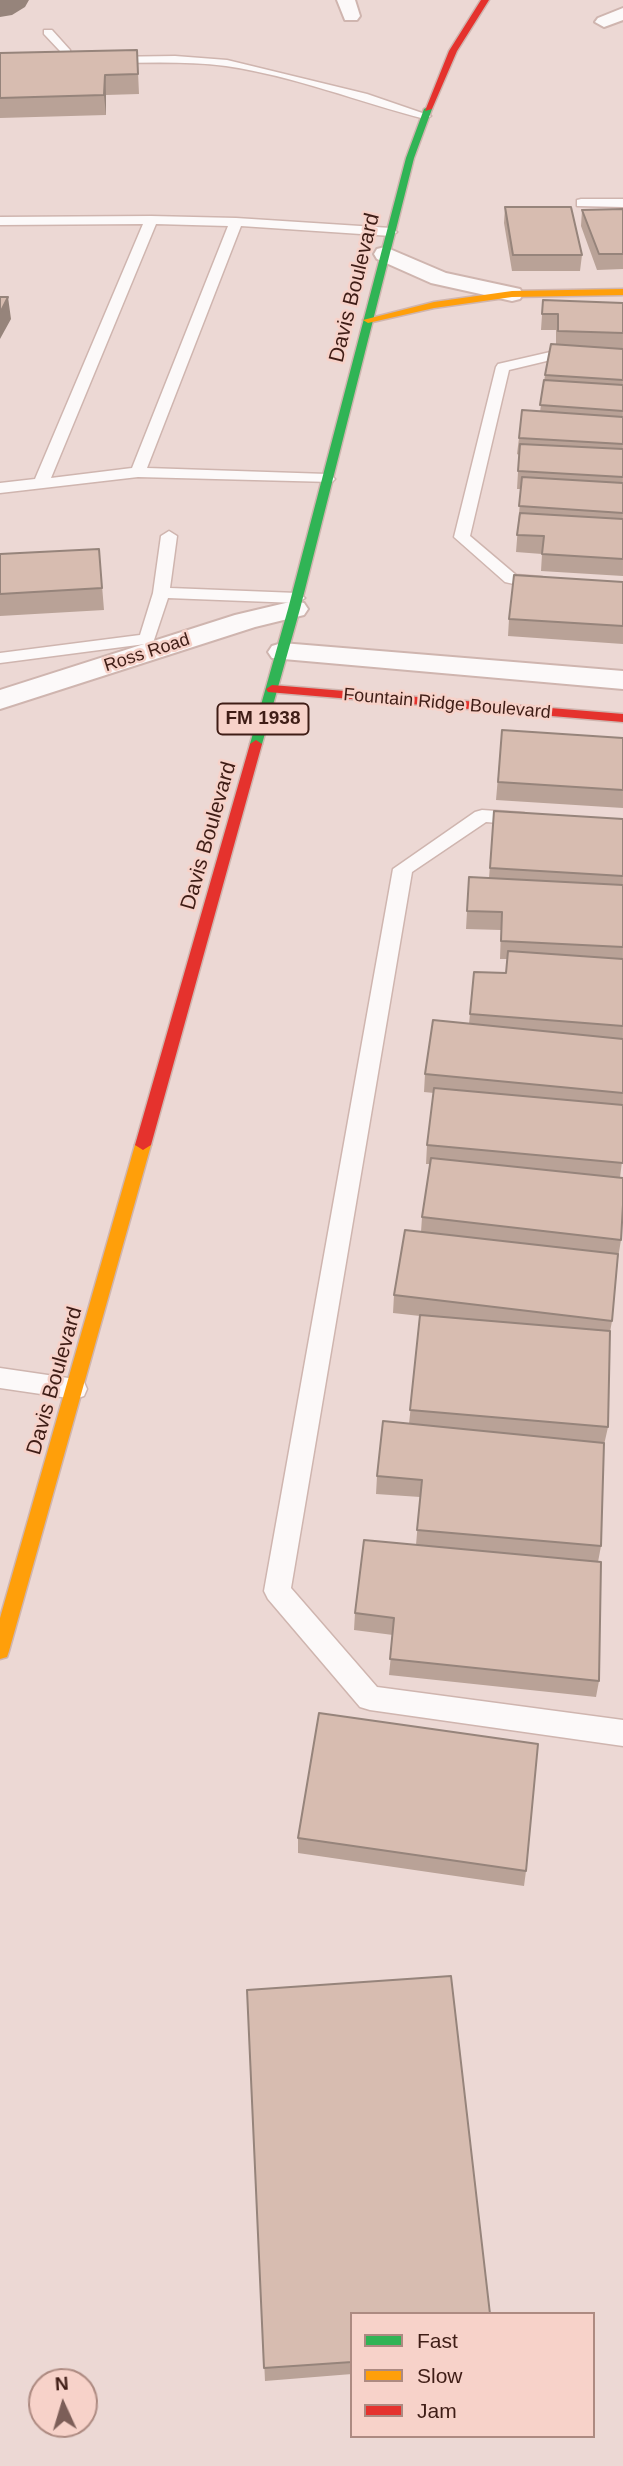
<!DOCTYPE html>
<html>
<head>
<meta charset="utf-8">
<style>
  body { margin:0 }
  #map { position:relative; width:623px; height:2466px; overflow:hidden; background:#ecd8d4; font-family:Helvetica,sans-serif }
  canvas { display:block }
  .legend { position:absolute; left:350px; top:2312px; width:245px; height:126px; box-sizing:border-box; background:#f7d2c9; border:2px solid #ad8a81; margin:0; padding:9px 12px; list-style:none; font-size:21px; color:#3f1d16 }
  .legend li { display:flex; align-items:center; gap:14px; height:35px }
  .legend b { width:35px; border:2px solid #ad8a81 }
  .north { position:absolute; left:28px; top:2368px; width:70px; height:70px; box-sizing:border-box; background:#f7d2c9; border:2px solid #ad8a81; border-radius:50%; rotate:356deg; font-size:19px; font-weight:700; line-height:28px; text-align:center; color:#3f1d16 }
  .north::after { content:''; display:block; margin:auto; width:24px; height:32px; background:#7c5e58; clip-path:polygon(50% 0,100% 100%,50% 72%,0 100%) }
</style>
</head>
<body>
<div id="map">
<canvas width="623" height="2466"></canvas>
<ul class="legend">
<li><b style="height:9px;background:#30b455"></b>Fast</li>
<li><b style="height:9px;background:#ff9f0a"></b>Slow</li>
<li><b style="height:9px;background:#e5322d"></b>Jam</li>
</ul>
<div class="north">N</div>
</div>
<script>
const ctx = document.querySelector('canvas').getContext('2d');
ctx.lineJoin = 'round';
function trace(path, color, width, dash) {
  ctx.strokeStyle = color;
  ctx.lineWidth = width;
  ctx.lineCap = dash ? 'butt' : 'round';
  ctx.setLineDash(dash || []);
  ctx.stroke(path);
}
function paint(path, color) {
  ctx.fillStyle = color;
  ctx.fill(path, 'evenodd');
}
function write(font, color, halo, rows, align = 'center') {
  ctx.font = font + ' Helvetica,sans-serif';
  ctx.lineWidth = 5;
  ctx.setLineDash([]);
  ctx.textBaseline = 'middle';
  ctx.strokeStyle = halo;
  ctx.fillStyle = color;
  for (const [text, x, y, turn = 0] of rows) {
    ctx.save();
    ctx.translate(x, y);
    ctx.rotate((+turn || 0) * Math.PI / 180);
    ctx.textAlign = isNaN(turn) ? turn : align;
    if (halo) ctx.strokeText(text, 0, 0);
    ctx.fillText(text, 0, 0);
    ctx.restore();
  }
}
const lane = new Path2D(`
  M44,30H52L70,50V63H62L60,51L44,34Z
  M175,56L227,60L367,94L431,116L425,119C359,102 294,76 226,66C187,61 147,63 107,63L102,60L107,57Z
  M581,199H623V207L577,206V200Z
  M151,216L236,218L391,228L397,232L391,236L241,226L147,468L327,474L332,476L335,479L332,482L138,477L0,493V483L35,479L143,224L0,225V217ZM156,224L228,226L132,468L51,478Z
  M559,350L623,354V362L559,358L509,370L470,536L516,575L542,577L550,582C540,590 518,585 505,582L454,537L496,367L498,364Z
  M169,531L177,536L170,588L297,593L305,598L297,603L168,598L153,643L0,663V653L140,635L153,593L161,536Z
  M482,810L524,813L533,819L524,825L486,822L412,872L291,1588L377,1687L623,1720V1746L370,1710L360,1707L268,1599L264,1591L393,869L475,812Z
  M0,1368L75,1379L84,1382L87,1389L84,1396L75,1399L0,1388Z`);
const street = new Path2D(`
  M337,0H355L360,16L357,20H345Z
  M623,8V20L604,27L595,22L598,18Z
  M385,247L446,273L520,289L523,294L520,299L512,301L431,283L377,259L374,254L377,249Z
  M294,601L304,603L308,609L304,615L255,627L0,709V690L235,615Z
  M282,643L623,671V689L272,658L268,652L272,646Z`);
const fast = new Path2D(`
  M428,107L432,109L414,158L300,609L262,744L256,748L252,747L250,744L288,609L406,158L424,109Z`);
const slow = new Path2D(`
  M623,289V295L512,297L434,308L368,323L363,320L434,302L512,291Z
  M143,1140L151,1145L9,1651L7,1657L0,1659V1618L135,1145Z`);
const jam = new Path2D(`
  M481,0H489L457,51L432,109L425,111L449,51Z
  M272,685L623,714V722L268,692L266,689Z
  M256,740L262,744L151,1145L143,1150L135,1145L250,744Z`);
const wall = new Path2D(`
  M137,50L139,94L106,95V115L0,118V53Z
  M505,207L582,255L580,271H512L504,223Z
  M623,209V269L597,270L581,226L582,210Z
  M543,300L623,303V576L541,571L542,554L516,552L521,489H517L519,455L517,454L519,438L540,412L545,375L556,344V330H541Z
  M99,549L104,610L0,616V554Z
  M623,582V644L508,636L509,619Z
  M502,730L623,738V808L496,800Z
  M494,811L623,819V1153L620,1178L621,1240L618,1258L612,1321L609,1338L608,1427L604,1445L601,1546L598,1562L599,1681L596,1697L389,1675L393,1635L354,1630L355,1613L416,1545L420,1497L376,1494L377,1476L409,1424L420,1316L393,1313L394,1295L421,1232L422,1217L430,1164H426L427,1145L434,1093L424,1092L425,1074L469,1024L474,972L506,973L507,959H500L501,930L466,929L469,877L489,878Z
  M298,1838L526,1871L524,1886L298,1853Z
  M247,1990L352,2314V2374L265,2381Z`);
const shadedWall = new Path2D(`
  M0,0H29L25,7L12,15L0,17Z
  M105,75L106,95V115L104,95Z
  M8,297L11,319L0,339V313Z`);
const building = new Path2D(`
  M137,50L138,74L105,75L104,95L0,98V53Z
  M505,207H571L582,255H513Z
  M623,209V254H599L582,210Z
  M0,297H8L0,313Z
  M543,300L623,303V333L558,331V314H542Z
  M551,344L623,349V380L545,375Z
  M544,380L623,385V411L540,405Z
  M522,410L623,417V444L519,438Z
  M520,444L623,449V477L518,471Z
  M522,477L623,483V513L519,506Z
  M520,513L623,519V559L542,554L544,536L517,535Z
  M99,549L102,588L0,594V554Z
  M514,575L623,582V626L509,619Z
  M502,730L623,738V790L498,782Z
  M494,811L623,819V876L490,868Z
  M469,877L623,885V947L501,941L502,912L467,911Z
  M508,951L623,959V1026L470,1014L474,972L506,973Z
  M433,1020L623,1039V1093L425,1074Z
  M434,1088L623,1105V1163L427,1145Z
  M431,1158L623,1178V1205L621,1240L422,1217Z
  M405,1230L618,1254L612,1321L394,1295Z
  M420,1315L610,1331L608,1427L410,1410Z
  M383,1421L604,1443L601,1546L417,1530L422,1480L377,1476Z
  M364,1540L601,1562L599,1681L390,1659L394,1618L355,1613Z
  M319,1713L538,1744L526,1871L298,1838Z
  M451,1976L490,2314H352V2362L264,2368L247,1990Z`);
const farStreetnames = [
  ["Ross Road",147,653,-18],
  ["Fountain Ridge Boulevard",447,704,5]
];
const shields = [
  [263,719,91]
];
const shieldNames = [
  ["FM 1938",263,719]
];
const streetNames = [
  ["Davis Boulevard",355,288,-76],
  ["Davis Boulevard",209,836,-74],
  ["Davis Boulevard",55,1381,-74]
];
trace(lane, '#cfb5af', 3);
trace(street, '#cfb5af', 4);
trace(fast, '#cfb5af', 3);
trace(slow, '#cfb5af', 3);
trace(jam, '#cfb5af', 3);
paint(lane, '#fcf9f9');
paint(street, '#fcf9f9');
paint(fast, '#30b455');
paint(slow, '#ff9f0a');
paint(jam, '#e5322d');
paint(wall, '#b9a297');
paint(shadedWall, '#96847b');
paint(building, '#d7bcb0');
trace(building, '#96847b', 2);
write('18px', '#3f1d16', '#f7d2c9', farStreetnames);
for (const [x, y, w] of shields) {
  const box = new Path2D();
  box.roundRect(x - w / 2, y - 15.5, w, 31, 5);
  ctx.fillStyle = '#f7d2c9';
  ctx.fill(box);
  trace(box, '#3f1d16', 2);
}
write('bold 19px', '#3f1d16', null, shieldNames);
write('21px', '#3f1d16', '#f7d2c9', streetNames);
</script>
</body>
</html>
